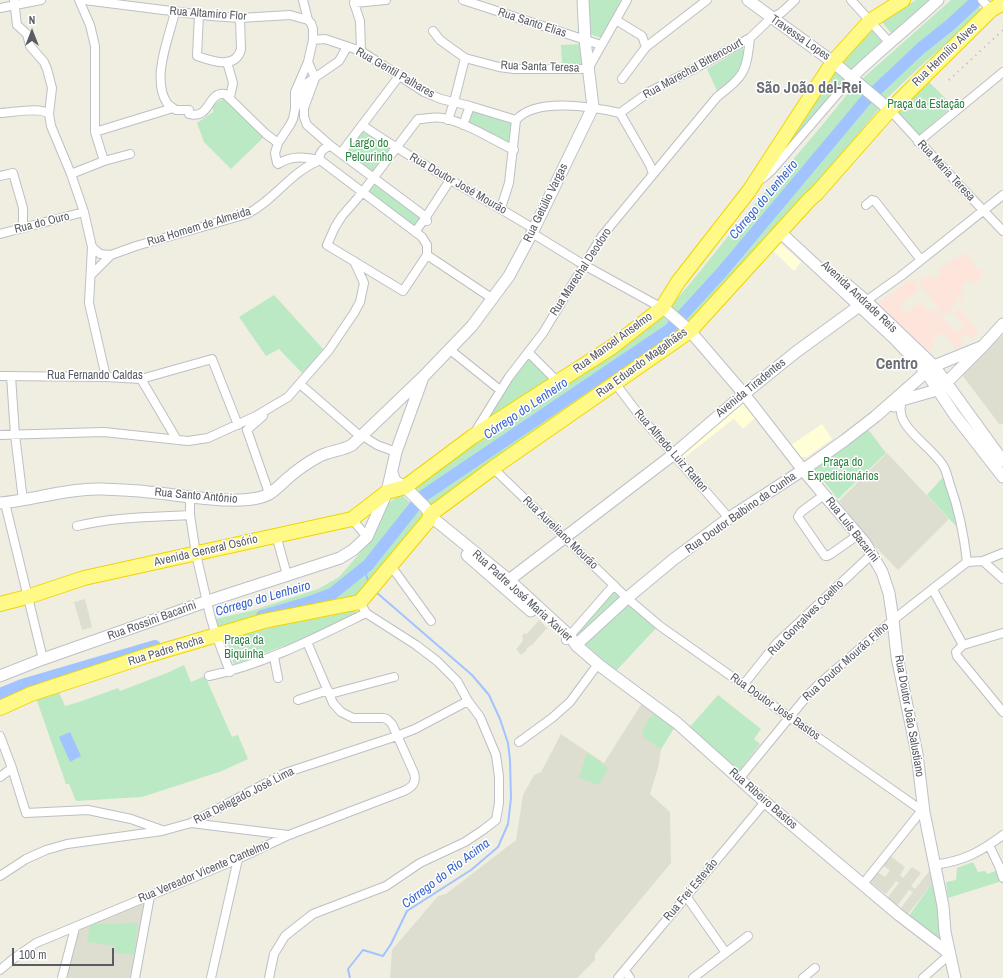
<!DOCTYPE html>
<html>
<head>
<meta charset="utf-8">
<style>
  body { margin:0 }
  #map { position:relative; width:1003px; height:978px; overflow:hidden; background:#efeee1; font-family:"Archivo Narrow",sans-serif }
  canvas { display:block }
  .north { position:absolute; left:12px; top:12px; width:40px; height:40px; -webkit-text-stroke:3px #fff; paint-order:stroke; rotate:0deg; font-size:11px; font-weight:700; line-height:16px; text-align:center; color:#5a5c64 }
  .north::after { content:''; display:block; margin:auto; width:14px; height:18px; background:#5a5c64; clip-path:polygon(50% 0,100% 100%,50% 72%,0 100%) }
  .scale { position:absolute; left:12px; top:948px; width:102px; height:18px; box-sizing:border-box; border:2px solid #5a5c64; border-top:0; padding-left:5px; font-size:12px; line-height:14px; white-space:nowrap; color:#5a5c64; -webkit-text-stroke:3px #fff; paint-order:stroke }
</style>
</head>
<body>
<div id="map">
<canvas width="1003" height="978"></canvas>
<div class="north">N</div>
<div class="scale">100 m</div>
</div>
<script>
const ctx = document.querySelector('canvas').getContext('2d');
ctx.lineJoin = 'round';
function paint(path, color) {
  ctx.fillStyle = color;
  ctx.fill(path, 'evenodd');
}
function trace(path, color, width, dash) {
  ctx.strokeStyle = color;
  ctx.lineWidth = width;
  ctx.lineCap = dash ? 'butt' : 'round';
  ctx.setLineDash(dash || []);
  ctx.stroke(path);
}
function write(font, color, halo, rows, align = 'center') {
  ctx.font = font + ' "Archivo Narrow",sans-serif';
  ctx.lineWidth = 3;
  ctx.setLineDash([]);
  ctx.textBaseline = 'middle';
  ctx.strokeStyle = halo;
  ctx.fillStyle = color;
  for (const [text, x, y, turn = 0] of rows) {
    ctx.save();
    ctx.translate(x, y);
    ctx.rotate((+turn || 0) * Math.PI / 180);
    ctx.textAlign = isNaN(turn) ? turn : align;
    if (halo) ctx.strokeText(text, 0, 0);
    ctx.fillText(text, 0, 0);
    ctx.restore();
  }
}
const commercial = new Path2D(`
  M780,243L801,262L794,271L773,251Z
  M743,400L757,416L743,429L734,419L736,417L684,458L678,450Z
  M822,424L832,439L807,457H801L791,445Z`);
const education = new Path2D(`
  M1003,335V423L1000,425L962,375L996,341Z
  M887,453L949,519L898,570L868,539L839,501Z
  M85,599L92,627L82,630L74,602Z
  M539,620L547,628L533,644L527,648L526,651L521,655L516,649L523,641L522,640L523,638L522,636L525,633L527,634Z
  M642,703L676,725L661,749L658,768L650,794L670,812L671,863L595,954V960L577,978H390L392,950L438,896L446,894L516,840L523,795L534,775L541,772L561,734L604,763Z
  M889,855L905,867L900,875L903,878L912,867L921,873L911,886L915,889L931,869L934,881L908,914L901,908L913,892L909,890L897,906L887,898L899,883L896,881L886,894L869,881L876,871L885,877L890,870L882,865Z
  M146,902L130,978H67L77,929Z`);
const medical = new Path2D(`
  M965,252L978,270L980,269L984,274L980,277L981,280L974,284L970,280L960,286L964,291L961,295L964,299L960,302L954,292L955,291L952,292L958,301L951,306L952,311L944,316L918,281L930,275L932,279L941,273L939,269Z
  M912,278L920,289L900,304L906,313L917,305L922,303L929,312L935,308L955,333L964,326L954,312L960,308L978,333L972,339L966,334L960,340L963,346L956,349L944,332L932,341L935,346L920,357L875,306Z`);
const green = new Path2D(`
  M587,0H621L602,38L589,34Z
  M916,0H933L892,34L881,21Z
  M951,0H974L983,12L926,61L885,100L861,80Z
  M872,30L882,41L850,74L836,64Z
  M584,44V67H562L561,45Z
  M743,48L745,59L736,79L718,93L707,69Z
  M834,66L848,77L776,159Z
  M927,80L953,106L917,137L893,111Z
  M853,87L879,109L829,169L692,324L670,307C694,280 715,252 738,224C776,179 816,134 853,87Z
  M224,98L227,100L264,137L231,169L204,142L197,123L213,112V105Z
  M472,108L513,122L511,145L466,125Z
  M364,128L392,150L374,173L346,152Z
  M375,181L423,216L415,226L367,192Z
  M274,295L324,350L302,373L279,349L266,356L239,317Z
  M662,316L683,331L431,509L409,488Z
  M528,354L553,380L479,430Z
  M867,428L886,453L838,499L814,469Z
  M943,477L959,524L957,527L927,495Z
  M401,494L424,516L358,594L352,598L220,633L216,619L254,610L318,589L339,577L360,553L384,506Z
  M613,589L624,599L579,638L576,634Z
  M627,602L657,627L616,671L584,643Z
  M350,607L355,609L357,614L312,635L234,665L227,639Z
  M184,665L191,682L205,676L232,737L238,735L248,759L222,771L142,797L76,801L69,784H66L36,698L58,690L65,706L79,702L118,688L120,691L167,673Z
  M718,695L761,729L754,739L760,744L739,771L688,729Z
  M658,711L676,725L661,749L643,737L642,732L648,719Z
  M587,752L608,768L599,785L579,778Z
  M973,862L978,872L985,871L987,874L998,870L999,882L948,898L946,882L956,880L957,868Z
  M933,882L943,937L942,940H935L908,917Z
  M138,923L134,955L115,953V946L87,942L90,924Z`);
const water = new Path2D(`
  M70,732L81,756L70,762L59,737Z`);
const stream = new Path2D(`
  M368,565L366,574L369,584
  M350,978L348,969L363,950L383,956L391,944L407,911L471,870L498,847L508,824L511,798L510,760L508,743L500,719L489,695L472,675L376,592`);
const river = new Path2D(`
  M262,616L310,602L332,594L368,565L423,496L669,330L722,272L865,101L920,49L950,25L977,0
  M0,694L22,685L155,646`);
const street = new Path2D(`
  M14,0L17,25L27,34L30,46L44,62L47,69L52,88L49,114L51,126L71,174L84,212L92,247L89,303L106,377
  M79,0L90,25L95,46V132L104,161
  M84,0L211,16L240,18L290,15L308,20
  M303,0L308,20L311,23L313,29V40L308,62L315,78L304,108V117L307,125L331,146L426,217L427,221
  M463,0L601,45
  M851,0L889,42
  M982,0L991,10
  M0,8L41,0
  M199,14L197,56C211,61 236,70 241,49L240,18
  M616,20L642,36L646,47
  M433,31L440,40L465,58L499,67L514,69H588L627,0
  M313,40L325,39L361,51L424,92L441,99L470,106L516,120
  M361,51L360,21L354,3L386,0
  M227,62L233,83L230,97
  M622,79L646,47L707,0
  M173,108C171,106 168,105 167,103C151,78 169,38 175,12
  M295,108V92L308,62
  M890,110L962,188L1003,231
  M0,113C12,113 40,106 49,114
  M620,113L650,165L653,174
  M448,120L454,102L465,58
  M516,120C536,97 593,107 620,113L649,92L690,71L750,38L771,18L781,13L795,0
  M362,125C417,163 477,194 534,229
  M463,125L470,106
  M95,132L173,108L176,110H189V114C211,120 207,91 225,94L266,134L278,143L275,153L277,163L278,164C292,155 305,157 320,160L422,237L427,245V255
  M918,142L1003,72
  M278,143L290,125L293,119L295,109L307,83L339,61L347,47
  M341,153L400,75
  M320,160C318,153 324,147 331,146
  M71,174L104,161L130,154
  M0,176L13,173L23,208V227
  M763,178L772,170L852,77
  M866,205L872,200L875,201L921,260
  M501,208L509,183L516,120
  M415,232L426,217L450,180
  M532,233L584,265L662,308
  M0,234L84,212
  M111,255L136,246L247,214C275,200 289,173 320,160
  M427,255L403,291L327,245L335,227L342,216L362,193L418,119C426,119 435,116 443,118C467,123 491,139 514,150
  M427,255L493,299
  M91,275L111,255L100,254L92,247
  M866,301L901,276L1003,195
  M449,349L500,390
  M528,352L558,382
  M0,376L106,377L141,379L212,359L238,425
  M11,376L15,435L23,500
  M141,379L177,440
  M615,383L640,416L729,518
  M300,384L360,436H363L377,445L396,452
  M902,400C901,404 900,409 901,413C903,431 935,450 944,467C947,473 948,479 950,485C959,510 964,535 967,562
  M263,416L247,430L269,493
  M475,432L509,377L543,333L584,265L602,236L717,97C745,75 746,73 750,38
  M0,435L104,432L188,441L208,438L256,416L288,397L329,350L354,313L360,302L364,283L354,261
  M493,468L627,598L660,626L924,812
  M824,495L801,512L798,517L825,556H827L831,554L858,535
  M190,497V515L196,554L210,615L215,632L230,672
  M5,503L43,659
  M352,519L367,537
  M77,526C114,517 152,517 190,515
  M276,535L287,575
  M983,561L1003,579
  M967,562L983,561L1003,553
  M391,566L431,621
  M933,590L963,645
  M1003,633L963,645L956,652L957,656L1003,712
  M566,640L614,585
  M274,657L278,678
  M209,676C265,664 315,638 366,613
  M744,684L776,644L872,554
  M330,694L394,677
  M298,700L328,690
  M0,736L12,768L26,813L88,810L131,819L162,830
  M519,742L552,718L570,702L598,664
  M0,777L12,768
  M739,779L807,696L819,684L893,620L967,562
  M191,823L288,835
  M989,845L999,866L1003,878
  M934,865C963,861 979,853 1003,835
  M0,876L26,859L46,850L67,844L162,831L191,823L285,773L397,736L415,729L468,701
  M863,884L922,810
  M686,896L726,953
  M0,970L13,959L36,943L238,859L289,835L404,791C412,787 417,783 414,773L392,724L387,719L383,718H353L341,712L333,703L307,642
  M625,971L630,978
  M62,978L75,928
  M135,978L150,896
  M211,978L238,859
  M269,978L274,954L285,936L313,914L386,886L420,863L465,842L483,830L496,820L499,803V777L496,755L480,717L468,701L457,681L437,661L416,645L366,613L360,602
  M618,978L765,802
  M693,978L748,936
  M803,978L815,968
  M923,978L950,954`);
const secondary = new Path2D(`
  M748,0L833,62L890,110
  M852,77C880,50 910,26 938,0
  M780,232L896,340L926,372L954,414L1003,477
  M845,283L866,301L934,366L1003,461
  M662,308L666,310L690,331L744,394L803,470L865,543L882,572L889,593L893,620L897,657L917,754L924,812L943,906L945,932L955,978
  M894,406L902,400L937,390L947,382L983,346L1003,324
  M392,473L395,481L405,487L425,507L434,519L509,580L570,636L576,645L599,665L677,723L765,802L899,915L950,954
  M0,503C34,500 68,488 103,489C118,490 133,490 148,492C177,494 244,508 269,494C276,490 282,483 288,478C297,470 307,463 318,457C328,451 342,451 352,445L423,377L472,326L509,276L532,233L593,107L585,40L583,0
  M467,555L531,611
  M503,586L509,580L674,454L744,394L796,352L866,301
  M576,645L627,598L674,559L729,518L803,470L845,440L876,416L926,372L934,366L983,346
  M0,676L43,659L208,601L340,558L353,550L367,537L387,492L396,452L422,380`);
const highway = new Path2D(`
  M0,604L27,597L84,578L352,519L387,492L405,487L472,437L612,347L662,308L678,282L749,191L833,62L870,21L903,0
  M0,708L31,694L149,655L264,621L360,602L428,521L431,514L493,468L690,331L810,199L816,194L890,110L991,10L1003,3`);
const rail = new Path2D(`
  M949,80L1003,30`);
const streetNames = [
  ["Rua Altamiro Flor",208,14,4],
  ["Rua Santo Elias",532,23,18],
  ["Travessa Lopes",800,38,35],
  ["Rua Hermílio Alves",945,55,-44],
  ["Rua Santa Teresa",540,67,2],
  ["Rua Marechal Bittencourt",693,69,-29],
  ["Rua Gentil Palhares",395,73,30],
  ["Rua Maria Teresa",946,171,47],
  ["Rua Doutor José Mourão",458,184,30],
  ["Rua Getúlio Vargas",546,203,-64],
  ["Rua do Ouro",42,223,-14],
  ["Rua Homem de Almeida",199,227,-17],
  ["Rua Marechal Deodoro",581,272,-57],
  ["Avenida Andrade Reis",859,297,43],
  ["Rua Manoel Anselmo",613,343,-36],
  ["Rua Eduardo Magalhães",642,363,-36],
  ["Rua Fernando Caldas",95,376],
  ["Avenida Tiradentes",751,388,-39],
  ["Rua Alfredo Luiz Ratton",671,451,49],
  ["Rua Santo Antônio",196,496,5],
  ["Rua Doutor Balbino da Cunha",741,513,-35],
  ["Rua Luís Bacarini",852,530,52],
  ["Rua Aureliano Mourão",560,533,44],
  ["Avenida General Osório",206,551,-13],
  ["Rua Padre José Maria Xavier",522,596,42],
  ["Rua Gonçalves Coelho",806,618,-45],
  ["Rua Rossini Bacarini",152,621,-20],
  ["Rua Padre Rocha",166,651,-17],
  ["Rua Doutor Mourão Filho",846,662,-42],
  ["Rua Doutor José Bastos",775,707,35],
  ["Rua Doutor João Salustiano",909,716,80],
  ["Rua Delegado José Lima",244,796,-27],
  ["Rua Ribeiro Bastos",763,799,41],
  ["Rua Vereador Vicente Cantelmo",204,872,-23],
  ["Rua Frei Estevão",691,890,-50]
];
const parkNames = [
  ["Praça da Estação",926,105],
  ["Largo do",369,144],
  ["Pelourinho",369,158],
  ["Praça do",843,463],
  ["Expedicionários",843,477],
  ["Praça da",244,641],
  ["Biquinha",244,655]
];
const waterNames = [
  ["Córrego do Lenheiro",764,200,-50],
  ["Córrego do Lenheiro",526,409,-34],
  ["Córrego do Lenheiro",263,599,-16],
  ["Córrego do Rio Acima",446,874,-37]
];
const districtNames = [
  ["São João del-Rei",809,89],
  ["Centro",897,365]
];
paint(commercial, '#fffed6');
paint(education, '#deded0');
paint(medical, '#fee5db');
paint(green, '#bbe9c4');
paint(water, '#a1c3ff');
trace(stream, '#a1c3ff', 2);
trace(river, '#a1c3ff', 12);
trace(street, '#bebfc6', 10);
trace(secondary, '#bec0c9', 13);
trace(highway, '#f0d500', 16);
trace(street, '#fff', 8);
trace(secondary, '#fff', 11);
trace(highway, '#fff988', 14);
trace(rail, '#b7b8b8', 2, [1, 5]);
write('12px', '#5a5c64', '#fff', streetNames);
write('12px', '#2b8241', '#fff', parkNames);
write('italic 13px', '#3763cf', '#fff', waterNames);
write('bold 16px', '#6b6e76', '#fff', districtNames);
</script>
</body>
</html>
